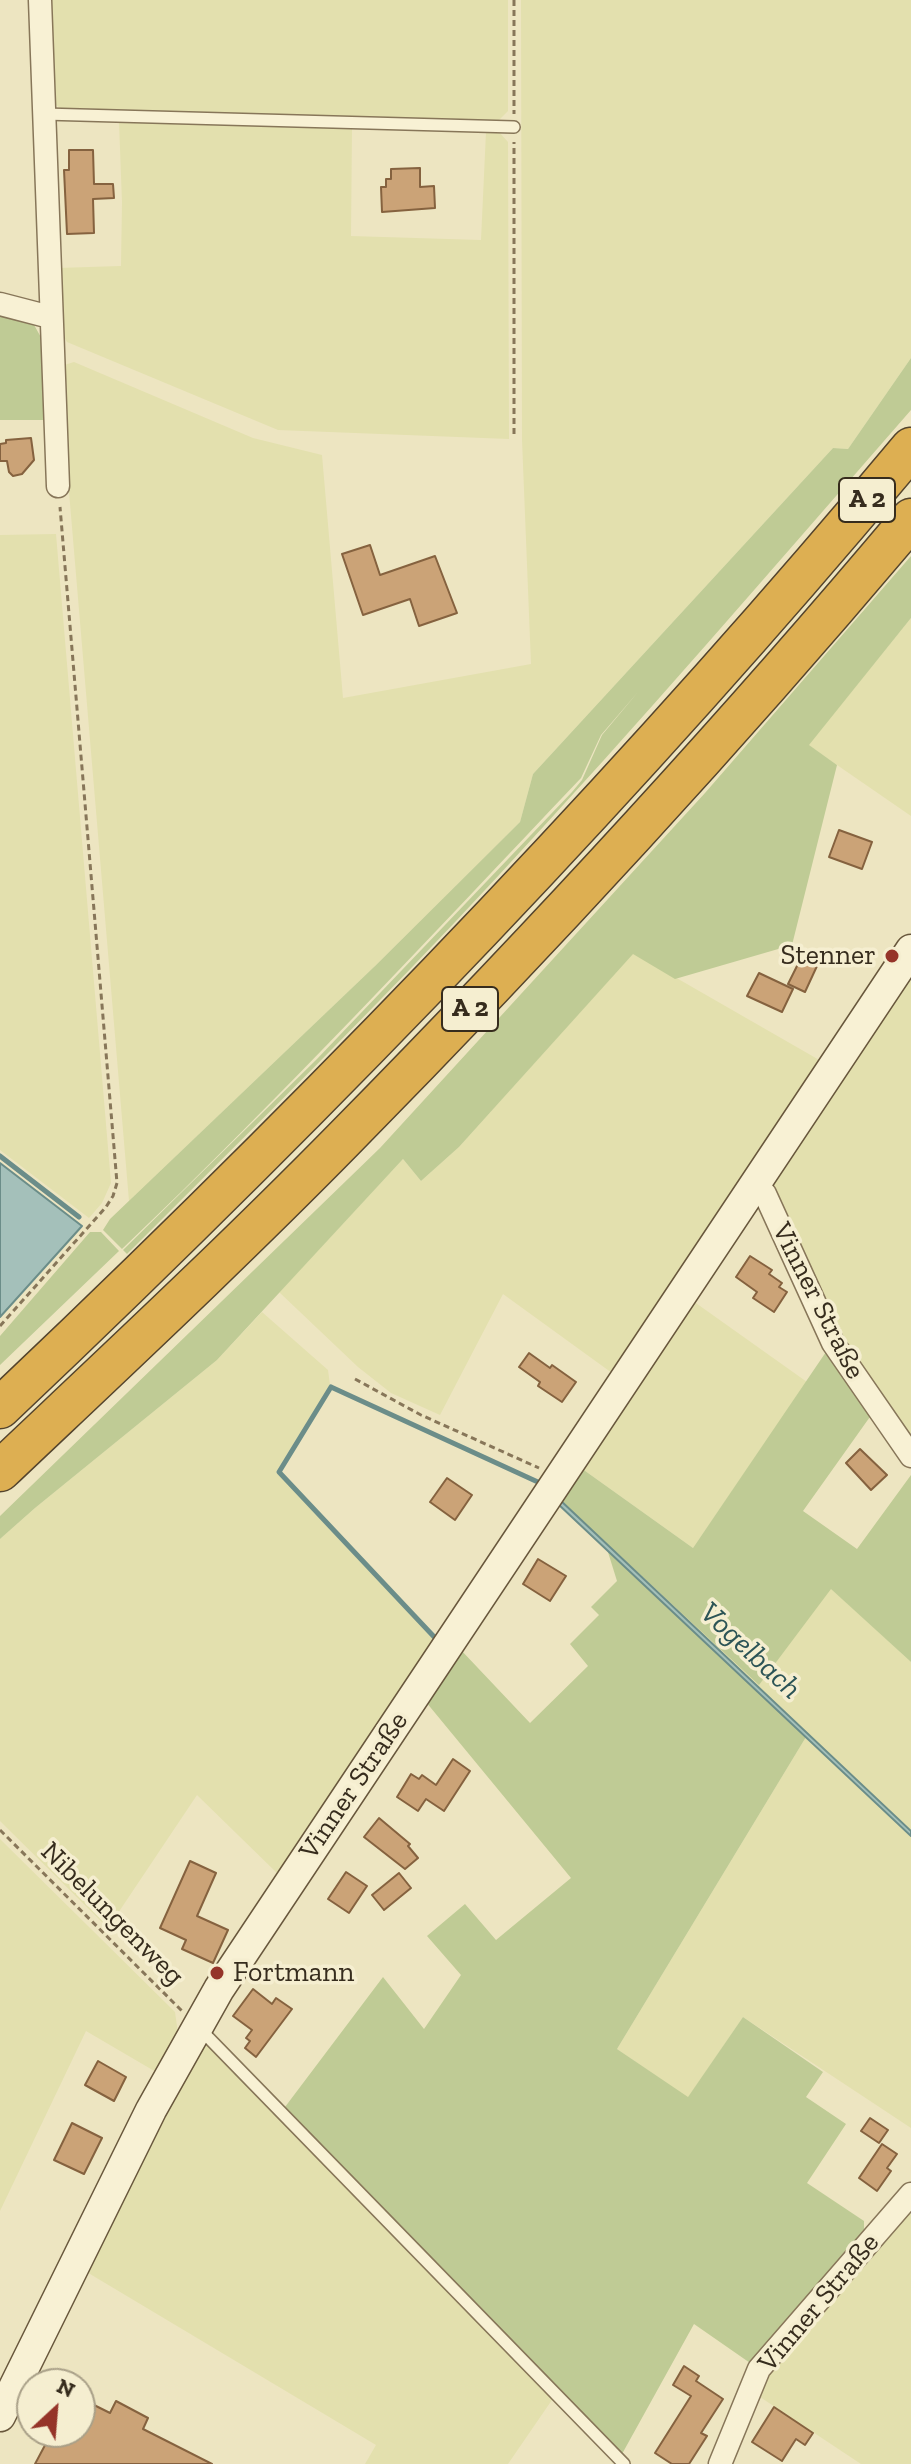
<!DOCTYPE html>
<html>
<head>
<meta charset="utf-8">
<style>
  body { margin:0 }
  #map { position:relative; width:911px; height:2464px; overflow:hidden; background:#ede5c1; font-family:"Zilla Slab",serif }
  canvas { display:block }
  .north { position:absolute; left:16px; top:2368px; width:80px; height:80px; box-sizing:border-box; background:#f5eed0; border:2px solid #a9a088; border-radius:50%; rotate:26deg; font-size:22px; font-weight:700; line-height:32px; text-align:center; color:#362c1d }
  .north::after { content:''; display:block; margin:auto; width:28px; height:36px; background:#953429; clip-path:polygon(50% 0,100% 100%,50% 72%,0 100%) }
</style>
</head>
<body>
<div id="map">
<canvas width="911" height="2464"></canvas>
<div class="north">N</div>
</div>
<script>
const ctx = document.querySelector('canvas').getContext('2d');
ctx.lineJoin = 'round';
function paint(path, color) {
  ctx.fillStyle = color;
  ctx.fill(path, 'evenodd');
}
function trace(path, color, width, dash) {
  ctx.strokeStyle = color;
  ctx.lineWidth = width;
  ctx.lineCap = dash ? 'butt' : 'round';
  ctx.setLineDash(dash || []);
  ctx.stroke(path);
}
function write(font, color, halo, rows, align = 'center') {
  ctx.font = font + ' "Zilla Slab",serif';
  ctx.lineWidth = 7;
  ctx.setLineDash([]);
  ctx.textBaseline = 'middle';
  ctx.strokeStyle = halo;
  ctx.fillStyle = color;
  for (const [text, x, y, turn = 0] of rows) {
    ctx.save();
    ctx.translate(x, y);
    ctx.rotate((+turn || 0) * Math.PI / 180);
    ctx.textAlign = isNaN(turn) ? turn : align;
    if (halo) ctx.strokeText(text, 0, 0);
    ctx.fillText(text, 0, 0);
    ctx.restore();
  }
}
const farmland = new Path2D(`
  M48,0H508V111L498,121L60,108L51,101Z
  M521,0H911V358L848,449L833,448L533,774L520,822L375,966L129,1201L62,409L61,366L74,362L253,438L322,455L343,698L531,664L522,440Z
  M119,122L352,128L351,236L481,240L486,132H499L508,142L509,439L278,430L67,342L60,331L58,268L121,266L122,202Z
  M56,534L111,1183L102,1203L89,1218L0,1150V535Z
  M911,618V816L808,745Z
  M633,953L821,1061L612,1373L503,1294L440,1415L391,1393L358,1367L279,1292L403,1159L421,1181L459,1147Z
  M911,976V1441L837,1333L771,1186Z
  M693,1301L807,1382L693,1548L581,1468Z
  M262,1312L328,1370L330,1385L276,1472L434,1640L279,1875L197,1795L108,1928L0,1821V1539L35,1508L217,1360Z
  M831,1588L911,1662V1831L661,1595Z
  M806,1737L911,1836V2128L743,2017L688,2098L617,2049Z
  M0,1839L175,2012L178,2033L156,2072L86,2031L0,2211Z
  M205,2041L554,2397L508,2464H365L376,2445L85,2271L164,2112Z
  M911,2204V2464H861L757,2395L766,2372Z`);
const green = new Path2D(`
  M0,310L33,323L43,341L46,420H0Z
  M911,358V410C775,566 640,723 499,875C379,1005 252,1129 127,1254L123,1250L317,1059L572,792L582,780L602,735L638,692L601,735L581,778C430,937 281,1098 122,1249L103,1230L110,1219L375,966L520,822L533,774L833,448L848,449Z
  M911,556V618L809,745L837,765L792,945L675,979L633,954L459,1147L421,1181L403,1159L217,1360L35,1508L0,1539V1516L380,1148L705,793Z
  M90,1232H101L119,1251L0,1365V1336Z
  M828,1349L872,1414L803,1511L857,1549L911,1475V1662L831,1589L759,1685L560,1500L581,1468L693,1548Z
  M607,1549L806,1737L617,2049L688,2097L743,2017L823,2072L806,2097L846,2124L807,2183L864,2221V2237L753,2365L694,2324L622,2454L285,2107L383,1977L424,2029L461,1975L427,1936L465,1904L496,1940L571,1878L426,1702L460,1649L530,1723L588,1666L570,1644L599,1615L591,1607L617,1581Z`);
const water = new Path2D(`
  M0,1163L82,1226L0,1317Z
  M560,1500L911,1831V1836L558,1504Z`);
const stream = new Path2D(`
  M0,1156L79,1217
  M331,1387L279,1472L438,1641
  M331,1387L540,1483`);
const building = new Path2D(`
  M69,150H93L94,184H113L114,198L93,199L94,233L67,234L64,170H69Z
  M420,168V187L434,186L435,208L382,212L381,187H386V179H391V169Z
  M31,438L34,460L22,474L13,476L9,472L7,461H0V444L6,443V440Z
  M370,545L380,575L435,556L457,613L419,626L410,599L363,615L342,554Z
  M839,830L872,842L862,869L829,857Z
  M801,958L817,966L805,992L788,984Z
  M759,973L793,989L782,1012L747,996Z
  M750,1256L772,1270L769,1274L782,1283L779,1287L787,1292L774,1312L753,1298L757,1292L736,1277Z
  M529,1353L550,1368L552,1365L576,1382L562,1402L538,1386L540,1382L519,1367Z
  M860,1449L887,1475L871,1490L846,1463Z
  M447,1478L472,1495L455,1520L430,1502Z
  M538,1559L566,1576L550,1601L523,1584Z
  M453,1759L470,1771L444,1811L426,1799L418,1811L397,1797L411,1774L419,1779L422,1775L436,1785Z
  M379,1818L410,1844L408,1846L418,1858L405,1869L364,1837Z
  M190,1861L216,1873L197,1916L228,1930L213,1963L182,1949L186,1940L160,1928Z
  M346,1872L367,1886L349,1913L328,1899Z
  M399,1873L411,1888L384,1910L372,1895Z
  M253,1989L272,2004L276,1998L292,2009L256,2057L245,2048L250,2041L246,2038L252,2030L233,2016Z
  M98,2061L126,2077L114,2101L85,2085Z
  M870,2118L888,2130L879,2143L861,2131Z
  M72,2123L102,2138L84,2174L54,2160Z
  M882,2144L897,2154L887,2168L891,2171L877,2191L859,2178Z
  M684,2366L699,2376L696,2381L723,2399L701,2433L707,2436L689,2464H672L655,2453L691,2396L673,2385Z
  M80,2398L110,2413L116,2401L148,2418L143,2429L212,2464H35L52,2432H80Z
  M774,2407L813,2433L805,2445L796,2439L782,2461L752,2442Z`);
const path = new Path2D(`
  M514,0V114
  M514,434V142
  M0,1326L106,1207L113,1196L117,1183L60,507
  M355,1379L421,1415L539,1468
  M0,1830L182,2011`);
const lane = new Path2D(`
  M44,114L514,127
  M200,2029L624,2464`);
const street = new Path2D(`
  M40,0L58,486
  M0,304L50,317
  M755,1183L765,1194L833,1343L911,1456
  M720,2464L759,2369L911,2194`);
const secondary = new Path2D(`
  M0,2416L151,2110L219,1989L911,950`);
const highway = new Path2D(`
  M0,1408C321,1104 628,787 911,448
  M0,1471C115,1362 232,1253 343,1140C540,940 731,733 911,519`);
const markers = [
  [892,956,8,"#953429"],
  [217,1973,8,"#953429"]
];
const shields = [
  [867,500,56],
  [470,1009,56]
];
const shieldNames = [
  ["A 2",867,500],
  ["A 2",470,1009]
];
const poiNames = [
  ["Stenner",876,956],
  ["Fortmann",233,1973,"left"]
];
const streetNames = [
  ["Vinner Straße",818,1301,63],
  ["Vinner Straße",354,1786,-56],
  ["Nibelungenweg",112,1914,45],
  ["Vinner Straße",819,2303,-50]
];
const waterNames = [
  ["Vogelbach",750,1651,43]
];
paint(farmland, '#e3e0ae');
paint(green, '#bfcb95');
paint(water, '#a4c0ba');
trace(water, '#6b8d89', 2);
trace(stream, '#6b8d89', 5);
paint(building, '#cba377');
trace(building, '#85623f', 2);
trace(lane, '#877659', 14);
trace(street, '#877659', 25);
trace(secondary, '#68573c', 33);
trace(highway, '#54442d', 43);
trace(path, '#877659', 3, [6, 4]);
trace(lane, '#f8f1d4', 11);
trace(street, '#f8f1d4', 22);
trace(secondary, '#f8f1d4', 30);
trace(highway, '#ddaf52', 40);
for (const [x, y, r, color] of markers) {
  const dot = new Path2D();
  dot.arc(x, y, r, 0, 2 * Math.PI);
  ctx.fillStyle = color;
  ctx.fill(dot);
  trace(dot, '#f5eed0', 3);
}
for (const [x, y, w] of shields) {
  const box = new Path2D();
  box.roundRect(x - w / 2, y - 22, w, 44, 6);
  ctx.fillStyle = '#f5eed0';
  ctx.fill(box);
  trace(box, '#362c1d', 2);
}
write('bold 26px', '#362c1d', null, shieldNames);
write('28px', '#362c1d', '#f5eed0', poiNames, 'right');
write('28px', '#362c1d', '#f5eed0', streetNames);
write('italic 30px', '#2c5456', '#f5eed0', waterNames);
</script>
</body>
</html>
